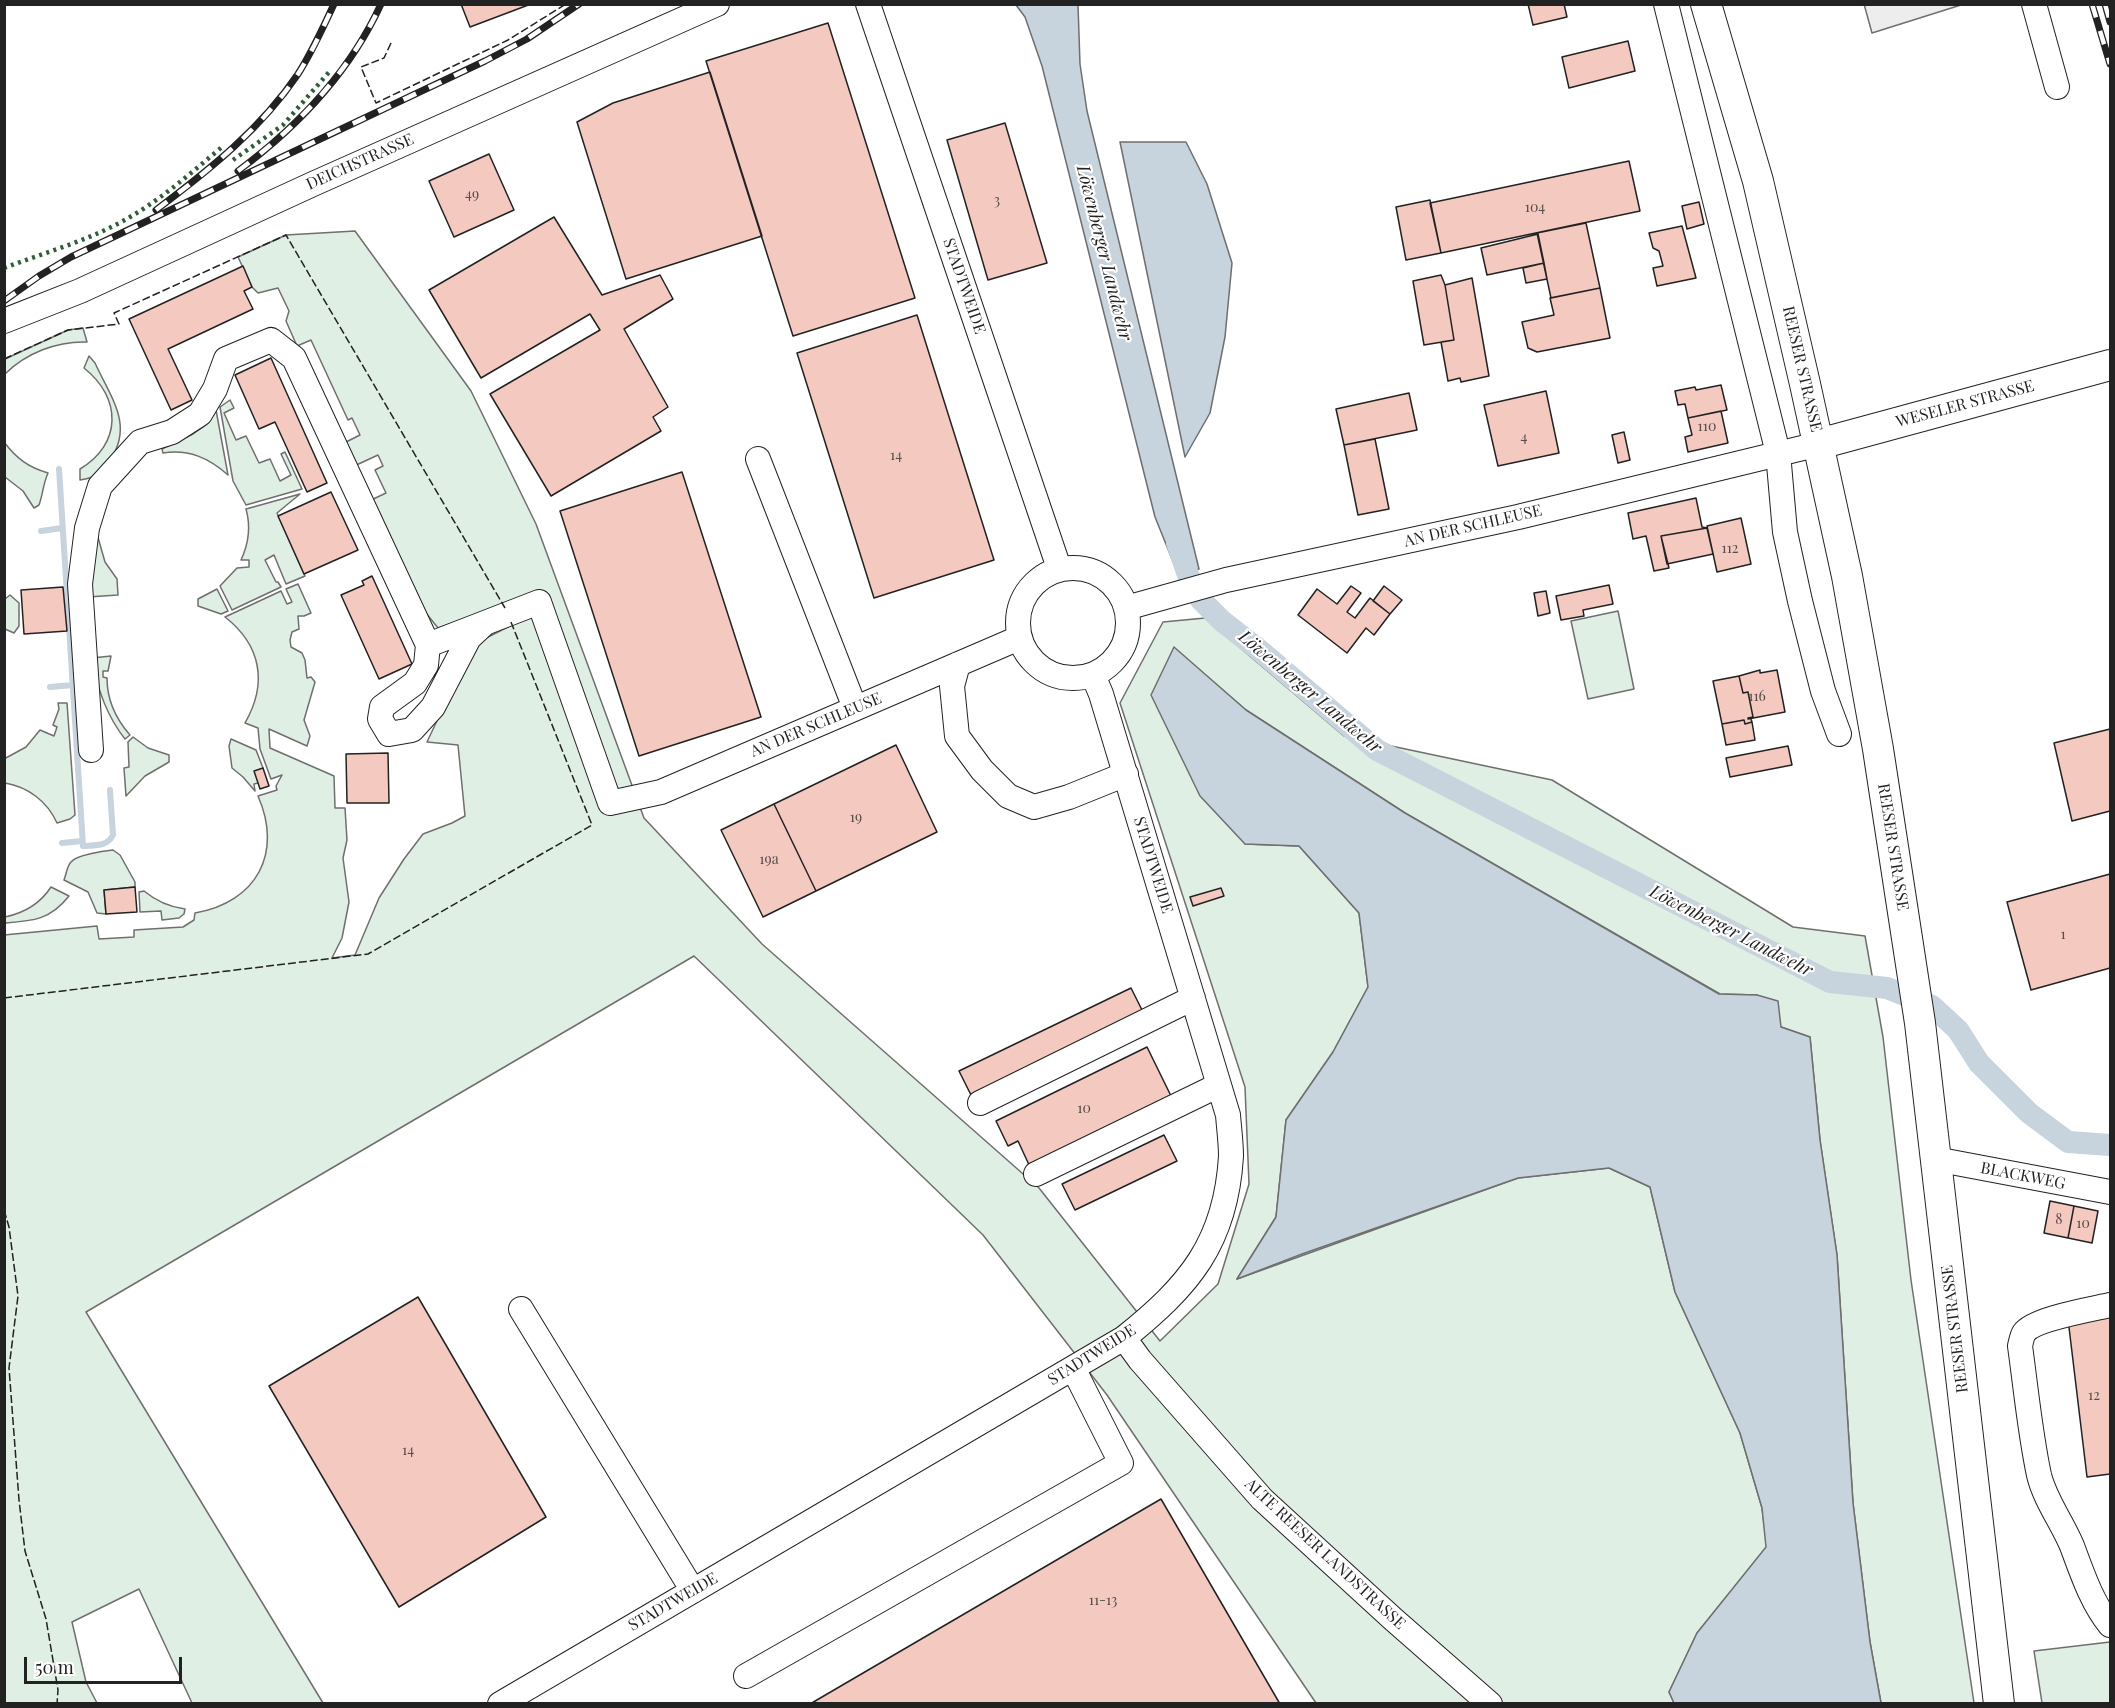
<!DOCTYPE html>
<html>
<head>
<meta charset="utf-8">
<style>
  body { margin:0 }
  #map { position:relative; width:2115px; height:1708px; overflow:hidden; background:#fff; font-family:"Playfair Display",serif }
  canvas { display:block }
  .frame { position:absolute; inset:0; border:6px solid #222; pointer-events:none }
  .scale { position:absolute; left:24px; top:1657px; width:158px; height:27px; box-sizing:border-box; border:3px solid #222; border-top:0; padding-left:8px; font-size:18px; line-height:21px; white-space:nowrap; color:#222; -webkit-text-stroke:4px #fff; paint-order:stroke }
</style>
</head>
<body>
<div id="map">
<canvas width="2115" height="1708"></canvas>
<div class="frame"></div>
<div class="scale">50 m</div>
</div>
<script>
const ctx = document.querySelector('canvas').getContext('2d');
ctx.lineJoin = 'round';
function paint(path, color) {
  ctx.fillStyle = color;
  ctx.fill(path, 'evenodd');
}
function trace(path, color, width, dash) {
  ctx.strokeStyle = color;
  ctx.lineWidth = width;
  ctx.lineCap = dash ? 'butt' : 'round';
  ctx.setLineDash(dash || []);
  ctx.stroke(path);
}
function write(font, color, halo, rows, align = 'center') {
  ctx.font = font + ' "Playfair Display",serif';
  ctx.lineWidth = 4.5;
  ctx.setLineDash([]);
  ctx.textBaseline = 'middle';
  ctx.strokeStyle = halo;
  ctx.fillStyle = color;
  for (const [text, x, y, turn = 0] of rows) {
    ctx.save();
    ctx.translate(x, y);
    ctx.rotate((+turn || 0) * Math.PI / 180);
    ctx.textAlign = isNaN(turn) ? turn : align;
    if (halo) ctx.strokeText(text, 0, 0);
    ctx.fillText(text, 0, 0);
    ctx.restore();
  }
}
const green = new Path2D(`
  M355,231L471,391L536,524L644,818L762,944L1039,1188L1160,1341L1218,1284L1249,1184L1245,1087L1120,703L1163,622L1205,618L1344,736L1552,780L1793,927L1865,936L1883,1037L1911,1280L1974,1703H1881L1870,1642L1853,1503L1837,1255L1820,1140L1810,1037L1781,1027L1757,995L1720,994L1405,813L1246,710L1174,648L1245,844L1299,846L1359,913L1368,987L1333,1052L1286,1120L1276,1217L1237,1279L1518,1178L1609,1168L1650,1187L1675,1292L1740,1433L1762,1508L1767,1547L1697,1633L1669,1692L1674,1703H1316L1107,1395L983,1235L694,956L86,1312L323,1703H192L139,1589L72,1622L86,1682L97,1703H5L4,935L97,926L99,939L134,937V930L183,927L194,920L195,913C257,902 283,853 258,796L277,790L276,786L282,775L271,779L260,749L258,728L245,723C268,683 261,645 225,617L281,591L287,604L292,602L286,589L298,584L311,613L304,616H298L299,629L292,632L290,640L291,647L302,653L305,660L307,678L311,677L315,682L304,720L310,736L307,746L269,729L270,748L334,776L335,808H345L347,840L343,858L349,902L342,938L332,958L355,955L379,898L404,859L423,834L452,823L465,816L458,745L427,742L459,674L478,642L512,625L486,611L438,628L422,608L367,502L386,493L375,470L383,466L378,455L352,467L342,444L360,435L352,418L348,420L311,340L297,346L286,321L289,311L278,288L258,293L252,287L238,257L286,235Z
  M83,328L87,342C57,341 26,353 5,374V359L68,330Z
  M89,356L95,363C111,398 134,425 110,460C101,473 96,478 80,480V469C122,444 122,398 84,368Z
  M230,400L234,408L224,413L236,440L246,436L259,463L270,459L280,481L291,475L281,454L285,452L302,489L246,505L233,481L220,407Z
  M216,410L228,475C209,458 189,449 163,453L162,449L193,434L203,427Z
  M4,442C17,459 28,467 48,473C43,484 43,494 39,505L34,508L23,491L5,477Z
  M300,494L277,513L305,576L286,584L274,555L265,560L276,582H278L281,587L232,610L220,586L237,568L249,567V560H241C249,543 251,527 246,509Z
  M97,534L105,562L117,579L118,595L88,597Z
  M217,589L228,611L221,614L198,606V599Z
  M10,595L19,603V626L14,633L5,629V599Z
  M1618,611L1634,689L1588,699L1571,621Z
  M111,656L108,671H103V677L107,678C107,700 115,718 130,735L125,739C106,715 97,689 92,658Z
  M58,703H67L75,815L70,819L57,823C47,801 28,787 5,783L4,759L26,747L40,730L54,736L57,727L53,725L59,709Z
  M133,737L148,748L169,755V762L145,776L126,796L124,768L129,767L128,742Z
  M231,739L256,750L263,768L258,783L254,784L255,791L243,777L232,768L229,746Z
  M113,850L120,855L135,882V887L104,890L106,914L97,913L88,892L64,880C66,875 67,866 71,862C76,855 104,851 113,850Z
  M51,887L69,896C50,920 33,921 5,923V917C24,913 40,904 51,887Z
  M144,891C156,901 170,907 185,909L184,914L179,918L162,920L161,911L140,912L139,892Z
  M2110,1642V1703H2042L2034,1651Z`);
const parking = new Path2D(`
  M1864,4H1961V5L1872,33Z`);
const water = new Path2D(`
  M1016,5H1078L1080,64L1087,111L1199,569L1178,574L1155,517L1042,66L1025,17Z
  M1120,142H1186L1207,184L1232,263L1225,337L1210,413L1185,457Z
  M1174,647L1246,710L1405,813L1719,994L1757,995L1778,1001L1781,1027L1810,1037L1820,1140L1837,1255L1853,1503L1870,1642L1881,1703H1674L1669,1692L1697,1633L1766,1547L1762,1508L1740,1433L1675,1292L1650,1187L1609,1168L1518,1178L1302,1254L1237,1279L1276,1217L1286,1120L1333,1052L1368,987L1359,913L1299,846L1245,844L1200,796L1151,695Z`);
const stream = new Path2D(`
  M59,469L83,846C95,845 107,847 113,835L110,790
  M41,531L62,528
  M50,687L73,685
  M62,843L82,841`);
const canal = new Path2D(`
  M1177,543L1188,575L1201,600L1222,621L1258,649L1377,750L1830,982L1887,988L1932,1006L1958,1030L1979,1063L2029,1113L2068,1142L2110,1145`);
const building = new Path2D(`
  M461,4H531L470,27Z
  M1528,4H1564L1567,17L1533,25Z
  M828,23L915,298L793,336L706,61Z
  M1628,41L1635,71L1569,88L1562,57Z
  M710,72L762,236L626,279L577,122L613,103Z
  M1005,123L1047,263L988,280L947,140Z
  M489,154L514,210L454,237L429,181Z
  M1629,161L1640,211L1441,253L1430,203Z
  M1430,200L1441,253L1406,260L1396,207Z
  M1699,202L1704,224L1687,229L1682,206Z
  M554,217L602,295L660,275L673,299L624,329L668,407L653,417L661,431L551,496L490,394L600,330L590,314L481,378L429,290Z
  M1586,223L1600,288L1551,298L1537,233Z
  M1682,226L1696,278L1657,286L1653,268L1663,266L1659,251L1653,248L1649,233Z
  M1538,234L1544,263L1487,275L1481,248Z
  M1544,263L1547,279L1526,283L1523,268Z
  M243,266L252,287L244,291L253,309L168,349L192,400L171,410L129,319Z
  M1441,275L1445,285L1454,340L1424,345L1413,281Z
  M1472,278L1489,376L1461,382L1460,378L1448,381L1441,342L1454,340L1445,285Z
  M1600,288L1610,338L1537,352L1528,348L1522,322L1554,315L1550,298Z
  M917,315L994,560L874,598L797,353Z
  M271,358L327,483L307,492L275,422L259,429L235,375Z
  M1721,385L1727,410L1688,418L1685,404L1678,405L1675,391L1695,387L1696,390Z
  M1546,391L1559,453L1498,466L1484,405Z
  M1409,393L1417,430L1344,445L1336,409Z
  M1721,411L1728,443L1688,452L1685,437L1692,435L1688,418Z
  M1624,432L1630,460L1618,463L1612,435Z
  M1375,439L1389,509L1358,515L1344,445Z
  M682,472L761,717L639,756L560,511Z
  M331,492L358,550L304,574L278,516Z
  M1696,498L1702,527L1707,528L1661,536L1669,568L1654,571L1646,536L1633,539L1628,513Z
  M1741,518L1751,564L1717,572L1707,526Z
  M1707,528L1713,554L1667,564L1661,536Z
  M372,576L412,664L379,679L341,595L364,585L362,581Z
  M1609,585L1613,604L1583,610L1584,616L1561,620L1556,596Z
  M1351,586L1361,593L1347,612L1355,618L1370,598L1390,614L1374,635L1366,628L1347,653L1298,615L1317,589L1337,604Z
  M1384,586L1402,600L1390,614L1373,601Z
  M63,587L67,631L24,634L21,590Z
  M1546,591L1550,613L1538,616L1534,593Z
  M1760,670V673L1777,670L1785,712L1748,719L1753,717L1748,692L1743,693L1739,676Z
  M1739,676L1743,693L1748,692L1753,717L1748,718L1751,719L1752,722L1745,724L1744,720L1722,724L1713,681Z
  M1744,720L1745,724L1752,722L1755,740L1726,745L1722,724Z
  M2110,729V811L2072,821L2054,743Z
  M896,745L937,832L816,891L774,804Z
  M1788,746L1792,765L1730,777L1726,758Z
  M388,753L389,803H347L346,754Z
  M263,768L269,786L260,789L254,771Z
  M774,804L816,891L763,917L721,830Z
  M2110,874V968L2031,990L2007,902Z
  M135,887L137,912L106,914L104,890Z
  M1221,888L1224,896L1193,906L1190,897Z
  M1131,988L1144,1014L972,1097L959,1071Z
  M1147,1047L1172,1098L1030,1167L1018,1141L1008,1146L996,1121Z
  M1164,1135L1177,1161L1075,1210L1062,1184Z
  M2050,1201L2074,1206L2068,1238L2044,1233Z
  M2074,1206L2098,1211L2092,1243L2068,1238Z
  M418,1297L546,1517L399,1607L269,1386Z
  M2110,1313V1474L2087,1477L2068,1319Z
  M1161,1499L1280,1704H810Z`);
const minor = new Path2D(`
  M868,4L1059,568
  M1666,4L1778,453L1785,532L1800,601L1823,691L1839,734
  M2034,4L2057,87
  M4,321L80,291L313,184L717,4
  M758,459L855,708
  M1018 623a55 55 0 1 1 110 0a55 55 0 1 1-110 0Z
  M1126,608L1226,580L1518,517L1819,444
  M428,645L426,665L415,683L382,707L380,719L389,734L412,730L433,707L469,638L484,624
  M958,664L952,686L957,736L982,770L1008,796L1034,807L1069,797L1126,774
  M91,750L80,584L87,528L100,486L140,442L172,432L200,414L215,389L226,359L271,340L294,358L428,645L539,602L610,803L661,792L1019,638
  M980,1103L1193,998
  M1935,1159L2110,1192
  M1036,1174L1219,1085
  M2110,1305C2093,1309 2033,1319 2024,1333C2022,1336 2021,1342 2020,1346C2026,1389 2030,1433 2039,1475C2045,1500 2062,1522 2072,1546C2082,1573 2092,1603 2110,1625
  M521,1309L693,1591
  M1124,1338L1140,1360L1262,1499L1393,1619L1490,1704
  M746,1676L1121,1463L1073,1368
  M500,1704L1124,1338C1189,1286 1226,1243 1231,1156C1231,1143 1229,1128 1228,1115L1101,694L1093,675`);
const major = new Path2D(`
  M1706,4L1758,181L1805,384L1847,576L1878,749L1920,1023L1999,1704
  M1819,444L2110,365`);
const rail = new Path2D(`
  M2092,4L2110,64
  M2105,4L2110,22
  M238,171C296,128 350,72 381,4
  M156,210C209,170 261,129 298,74C312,52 323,28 334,4
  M4,301L39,276L71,257L485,61L527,39L579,4`);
const hedge = new Path2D(`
  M233,160L283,125L330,71
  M4,268C46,252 91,240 130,217C163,198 192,172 222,147`);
const fence = new Path2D(`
  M391,43L384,58L361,67L376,103L508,40L566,4
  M4,359L68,330L119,324L114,313L286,235L505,608
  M4,998L368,954L592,825L511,622
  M4,1210L9,1227L18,1296L9,1368L19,1500L25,1551L46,1619L58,1690L57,1704`);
const numberNames = [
  ["49",472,195],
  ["3",997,201],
  ["104",1535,208],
  ["110",1707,427],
  ["4",1524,438],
  ["14",896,456],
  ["112",1730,549],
  ["116",1757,697],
  ["19",856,818],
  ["19a",769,860],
  ["1",2063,935],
  ["10",1084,1109],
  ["8",2059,1220],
  ["10",2083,1224],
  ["12",2094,1396],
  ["14",408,1451],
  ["11-13",1103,1601]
];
const streetNames = [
  ["DEICHSTRASSE",360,162,-24],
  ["STADTWEIDE",964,286,71],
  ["REESER STRASSE",1802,369,77],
  ["WESELER STRASSE",1965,404,-15],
  ["AN DER SCHLEUSE",1473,526,-13],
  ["AN DER SCHLEUSE",816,725,-23],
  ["REESER STRASSE",1893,847,81],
  ["STADTWEIDE",1153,865,73],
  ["BLACKWEG",2023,1176,11],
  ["REESER STRASSE",1955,1329,-97],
  ["STADTWEIDE",1092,1355,-32],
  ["ALTE REESER LANDSTRASSE",1325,1554,43],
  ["STADTWEIDE",673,1602,-30]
];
const waterNames = [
  ["Löwenberger Landwehr",1104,253,76],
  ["Löwenberger Landwehr",1310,692,40],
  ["Löwenberger Landwehr",1731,931,27]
];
paint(green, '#e0efe3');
trace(green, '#6f6f6f', 1.5);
paint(parking, '#ededed');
trace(parking, '#6f6f6f', 1.5);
paint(water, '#c7d3dd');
trace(water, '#6f6f6f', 1.5);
trace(stream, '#c7d3dd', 6);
trace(canal, '#c7d3dd', 22);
paint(building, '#f3c9c0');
trace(building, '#222', 1.5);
trace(minor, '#222', 26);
trace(major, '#222', 32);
trace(minor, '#fff', 24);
trace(major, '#fff', 30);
trace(rail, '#222', 7);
trace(rail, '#fff', 4.5, [14]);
trace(hedge, '#2f5e38', 4.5, [3, 4.5]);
trace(fence, '#222', 1.5, [8, 3]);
write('14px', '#564c4a', null, numberNames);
write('16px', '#222', '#fff', streetNames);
write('italic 18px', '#222', '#fff', waterNames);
</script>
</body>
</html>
